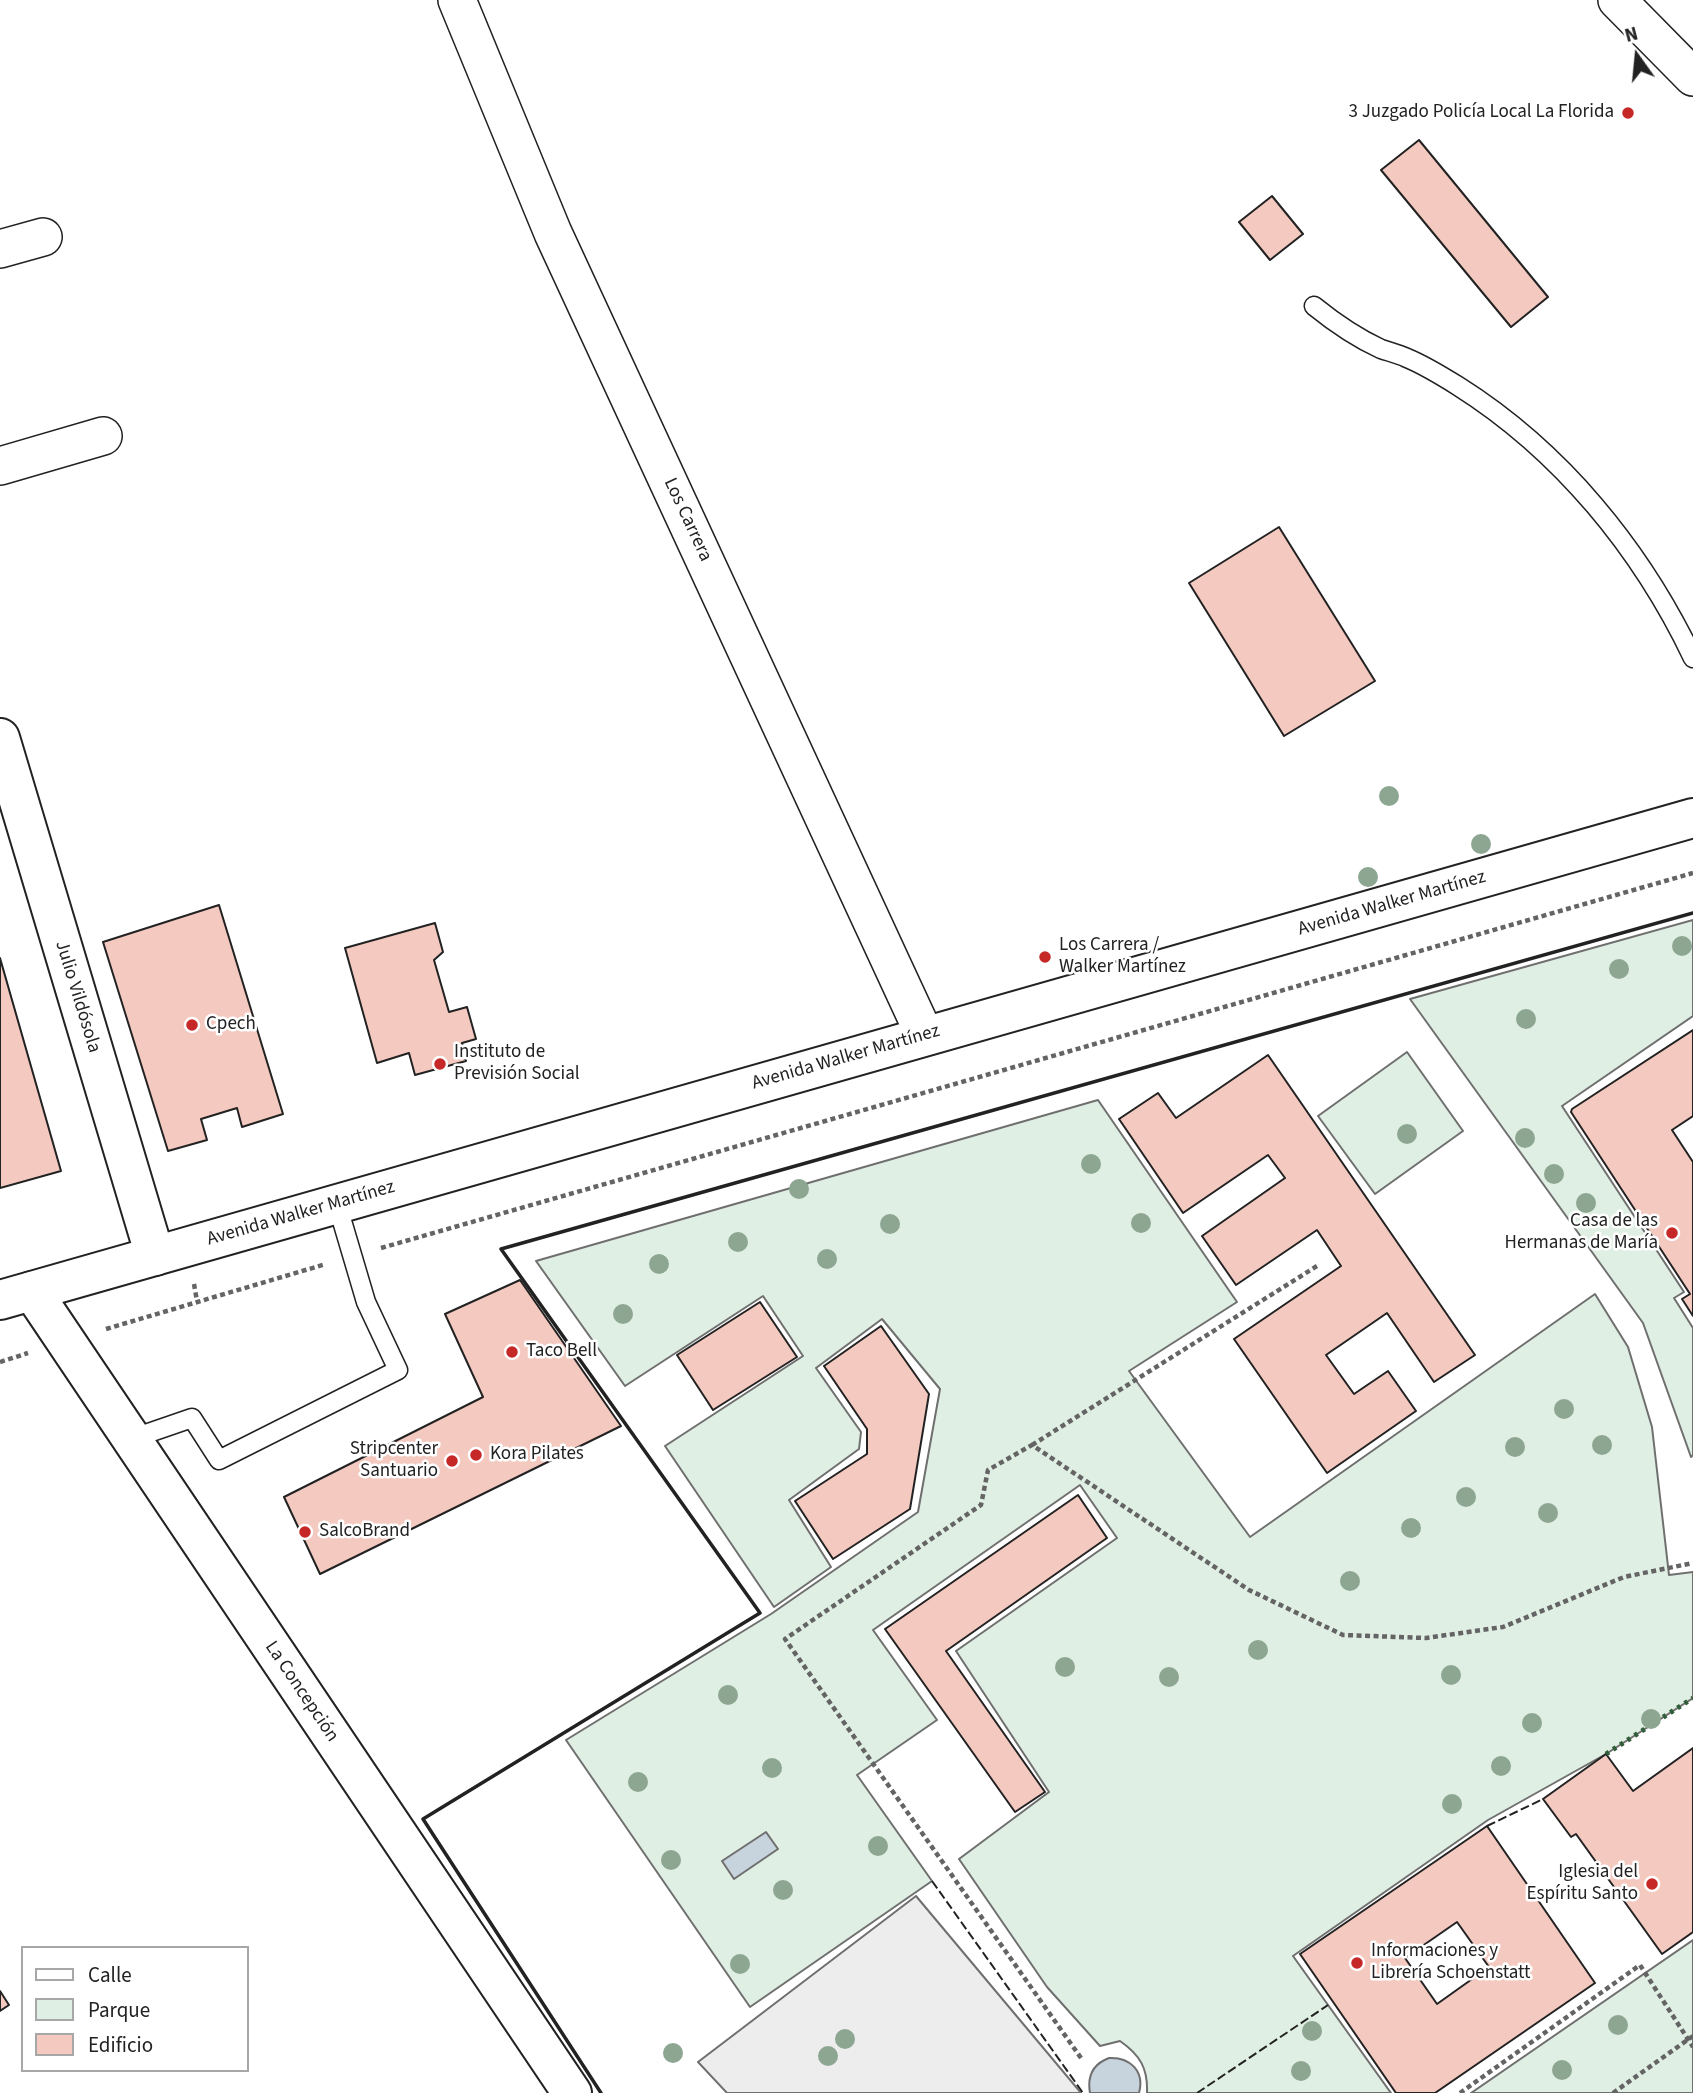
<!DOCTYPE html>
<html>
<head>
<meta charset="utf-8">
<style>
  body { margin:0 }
  #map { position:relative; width:1693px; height:2093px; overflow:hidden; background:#fff; font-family:"Source Sans 3",sans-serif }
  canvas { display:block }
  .legend { position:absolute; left:21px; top:1946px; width:228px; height:126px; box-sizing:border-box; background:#fff; border:2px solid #a7a7a7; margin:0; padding:9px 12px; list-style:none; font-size:21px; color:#222 }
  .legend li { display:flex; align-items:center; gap:14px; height:35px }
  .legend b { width:35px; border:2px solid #a7a7a7 }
  .north { position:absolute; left:1602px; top:21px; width:70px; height:70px; -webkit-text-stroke:5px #fff; paint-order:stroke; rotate:345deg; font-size:19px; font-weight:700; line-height:28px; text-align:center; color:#222 }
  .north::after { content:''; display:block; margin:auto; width:24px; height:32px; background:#222; clip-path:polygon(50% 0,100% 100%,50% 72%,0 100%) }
</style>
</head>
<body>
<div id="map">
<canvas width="1693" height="2093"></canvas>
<ul class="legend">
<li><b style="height:9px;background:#fff"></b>Calle</li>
<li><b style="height:19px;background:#e0efe3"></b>Parque</li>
<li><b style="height:19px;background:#f3c9c0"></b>Edificio</li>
</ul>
<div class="north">N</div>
</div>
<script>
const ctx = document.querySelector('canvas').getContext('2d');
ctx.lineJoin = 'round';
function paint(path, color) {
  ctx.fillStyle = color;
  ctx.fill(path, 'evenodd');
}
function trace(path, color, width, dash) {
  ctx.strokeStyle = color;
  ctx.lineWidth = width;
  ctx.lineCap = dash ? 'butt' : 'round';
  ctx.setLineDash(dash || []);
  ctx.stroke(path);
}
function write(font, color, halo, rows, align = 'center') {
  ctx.font = font + ' "Source Sans 3",sans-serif';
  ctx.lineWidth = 5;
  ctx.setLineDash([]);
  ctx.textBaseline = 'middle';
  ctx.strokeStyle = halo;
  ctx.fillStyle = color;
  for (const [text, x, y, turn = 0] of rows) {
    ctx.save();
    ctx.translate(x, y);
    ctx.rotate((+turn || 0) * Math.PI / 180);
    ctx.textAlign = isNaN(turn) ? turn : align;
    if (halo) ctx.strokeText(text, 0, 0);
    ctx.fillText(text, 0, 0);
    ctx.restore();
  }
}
const green = new Path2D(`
  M1693,920V1016L1562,1106L1684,1292L1674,1298L1693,1328V1455L1691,1457L1643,1323L1410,999Z
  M1407,1052L1463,1131L1375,1194L1318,1116Z
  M1098,1100L1237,1302L1129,1371L1250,1537L1595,1294L1628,1347L1652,1427L1669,1575L1693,1572V1698L1606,1754L1488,1820L1293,1956L1391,2093H1147C1148,2068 1140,2055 1120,2041L1100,2046L1047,1987L959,1859L1049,1792L956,1651L1117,1538L1080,1485L873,1630L937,1720L857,1775L932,1881L750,2007L566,1740L771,1614L918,1512L940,1389L882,1319L816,1368L861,1432L859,1449L789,1500L831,1567L774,1607L665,1446L803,1356L763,1296L625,1386L536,1261Z
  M1693,1940V2093H1471Z`);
const parking = new Path2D(`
  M916,1896L1081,2093H727L698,2062Z`);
const water = new Path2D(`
  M766,1832L778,1849L734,1879L722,1861Z
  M1109,2058C1130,2057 1145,2071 1139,2093H1090C1087,2076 1093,2064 1109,2058Z`);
const building = new Path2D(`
  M1419,140L1548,297L1511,327L1381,170Z
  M1272,196L1303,234L1270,260L1239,222Z
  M1279,527L1375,681L1284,736L1189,583Z
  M219,905L283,1114L242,1127L237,1108L201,1119L207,1140L168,1151L103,942Z
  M435,923L443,952L434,960L449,1012L467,1007L476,1039L462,1043L466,1061L415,1075L409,1053L377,1063L345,948Z
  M0,958L61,1171L0,1188Z
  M1693,1030V1116L1672,1130L1693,1162V1316L1682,1299L1690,1294L1571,1112L1572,1109Z
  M1268,1055L1475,1355L1434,1382L1387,1313L1326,1355L1354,1394L1388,1371L1416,1411L1327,1473L1234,1339L1341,1266L1317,1230L1236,1285L1202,1236L1285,1178L1268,1155L1183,1213L1119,1119L1158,1093L1176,1118Z
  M520,1280L621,1426L320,1574L284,1497L483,1397L445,1314Z
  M760,1302L797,1357L713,1410L677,1355Z
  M881,1326L929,1394L910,1509L833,1559L795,1501L867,1454V1429L824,1366Z
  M1078,1495L1107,1538L946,1651L1045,1792L1015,1812L885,1629Z
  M1693,1748V1932L1662,1954L1576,1834L1571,1837L1543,1799L1606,1754L1633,1791Z
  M1487,1826L1595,1983L1435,2093H1396L1300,1954ZM1457,1922L1489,1967L1437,2004L1405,1958Z
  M0,1991L9,2005L0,2011Z`);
const path = new Path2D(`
  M381,1248L1693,873
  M194,1284L197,1301
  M106,1329L326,1264
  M0,1362L28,1353
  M1032,1445L1317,1266
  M1081,2058L785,1639L981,1505L988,1470L1032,1445L1249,1590L1343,1635L1426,1638L1503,1627L1624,1577L1693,1563
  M1460,2093L1640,1965L1693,2047
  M1613,2093L1693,2036`);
const service = new Path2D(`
  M1314,306C1335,323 1357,338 1381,349C1390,352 1399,354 1407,358C1424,365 1442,376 1458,386C1561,451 1641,549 1693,658
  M131,1439L192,1418L219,1460L398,1370L366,1302L337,1204`);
const minor = new Path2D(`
  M457,0L553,233L925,1036
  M1617,0L1693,77
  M0,249L43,237
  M0,466L103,436`);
const tertiary = new Path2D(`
  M0,738L155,1256
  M32,1291L572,2093`);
const secondary = new Path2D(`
  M0,1300L1693,818`);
const hedge = new Path2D(`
  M1606,1754L1693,1698`);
const fence = new Path2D(`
  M1487,1826L1543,1799
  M932,1881L1083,2093
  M1197,2093L1328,2005`);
const wall = new Path2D(`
  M601,2093L423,1819L760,1613L501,1249L1693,913`);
const trees = [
  [1389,796],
  [1481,844],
  [1368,877],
  [1682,946],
  [1619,969],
  [1526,1019],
  [1407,1134],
  [1525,1138],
  [1091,1164],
  [1554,1174],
  [799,1189],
  [1586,1203],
  [1141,1223],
  [890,1224],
  [738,1242],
  [827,1259],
  [659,1264],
  [623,1314],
  [1564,1409],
  [1602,1445],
  [1515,1447],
  [1466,1497],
  [1548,1513],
  [1411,1528],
  [1350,1581],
  [1258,1650],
  [1065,1667],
  [1451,1675],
  [1169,1677],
  [728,1695],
  [1651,1719],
  [1532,1723],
  [1501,1766],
  [772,1768],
  [638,1782],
  [1452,1804],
  [878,1846],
  [671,1860],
  [783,1890],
  [740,1964],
  [1618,2025],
  [1312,2031],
  [845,2039],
  [673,2053],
  [828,2056],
  [1562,2070],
  [1301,2071]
];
const markers = [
  [1628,113,7,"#c62828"],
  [1045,957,7,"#c62828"],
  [192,1025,7,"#c62828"],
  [440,1064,7,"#c62828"],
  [1672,1233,7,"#c62828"],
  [512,1352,7,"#c62828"],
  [476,1455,7,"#c62828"],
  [452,1461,7,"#c62828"],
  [305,1532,7,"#c62828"],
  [1652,1884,7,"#c62828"],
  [1357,1963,7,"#c62828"]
];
const poiNames = [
  ["3 Juzgado Policía Local La Florida",1614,113,"right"],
  ["Los Carrera /",1059,946],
  ["Walker Martínez",1059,968],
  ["Cpech",206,1025],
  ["Instituto de",454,1053],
  ["Previsión Social",454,1075],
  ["Casa de las",1658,1222,"right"],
  ["Hermanas de María",1658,1244,"right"],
  ["Taco Bell",526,1352],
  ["Stripcenter",438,1450,"right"],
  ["Santuario",438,1472,"right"],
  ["Kora Pilates",490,1455],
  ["SalcoBrand",319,1532],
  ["Iglesia del",1638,1873,"right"],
  ["Espíritu Santo",1638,1895,"right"],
  ["Informaciones y",1371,1952],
  ["Librería Schoenstatt",1371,1974]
];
const streetNames = [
  ["Los Carrera",687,520,65],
  ["Avenida Walker Martínez",1392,904,-16],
  ["Julio Vildósola",77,997,73],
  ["Avenida Walker Martínez",846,1058,-16],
  ["Avenida Walker Martínez",301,1214,-16],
  ["La Concepción",301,1692,56]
];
paint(green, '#e0efe3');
trace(green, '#6f6f6f', 2);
paint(parking, '#ededed');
trace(parking, '#6f6f6f', 2);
paint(water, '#c7d3dd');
trace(water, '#6f6f6f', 2);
paint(building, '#f3c9c0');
trace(building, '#222', 2);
trace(service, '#222', 21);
trace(minor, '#222', 40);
trace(tertiary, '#222', 42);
trace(secondary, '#222', 42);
trace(path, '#646464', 4.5, [5, 3.5]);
trace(service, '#fff', 18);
trace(minor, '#fff', 37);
trace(tertiary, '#fff', 38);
trace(secondary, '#fff', 38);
trace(hedge, '#2f5e38', 5, [3.5, 5]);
trace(fence, '#222', 2, [9, 3.5]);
trace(wall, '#222', 3.5);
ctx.fillStyle = '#8da692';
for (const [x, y] of trees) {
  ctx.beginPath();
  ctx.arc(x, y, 10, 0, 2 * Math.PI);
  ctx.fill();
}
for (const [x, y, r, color] of markers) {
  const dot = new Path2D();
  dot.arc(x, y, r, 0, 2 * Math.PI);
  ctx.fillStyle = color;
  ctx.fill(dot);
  trace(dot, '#fff', 2.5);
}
write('19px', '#222', '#fff', poiNames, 'left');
write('19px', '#222', '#fff', streetNames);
</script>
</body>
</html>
